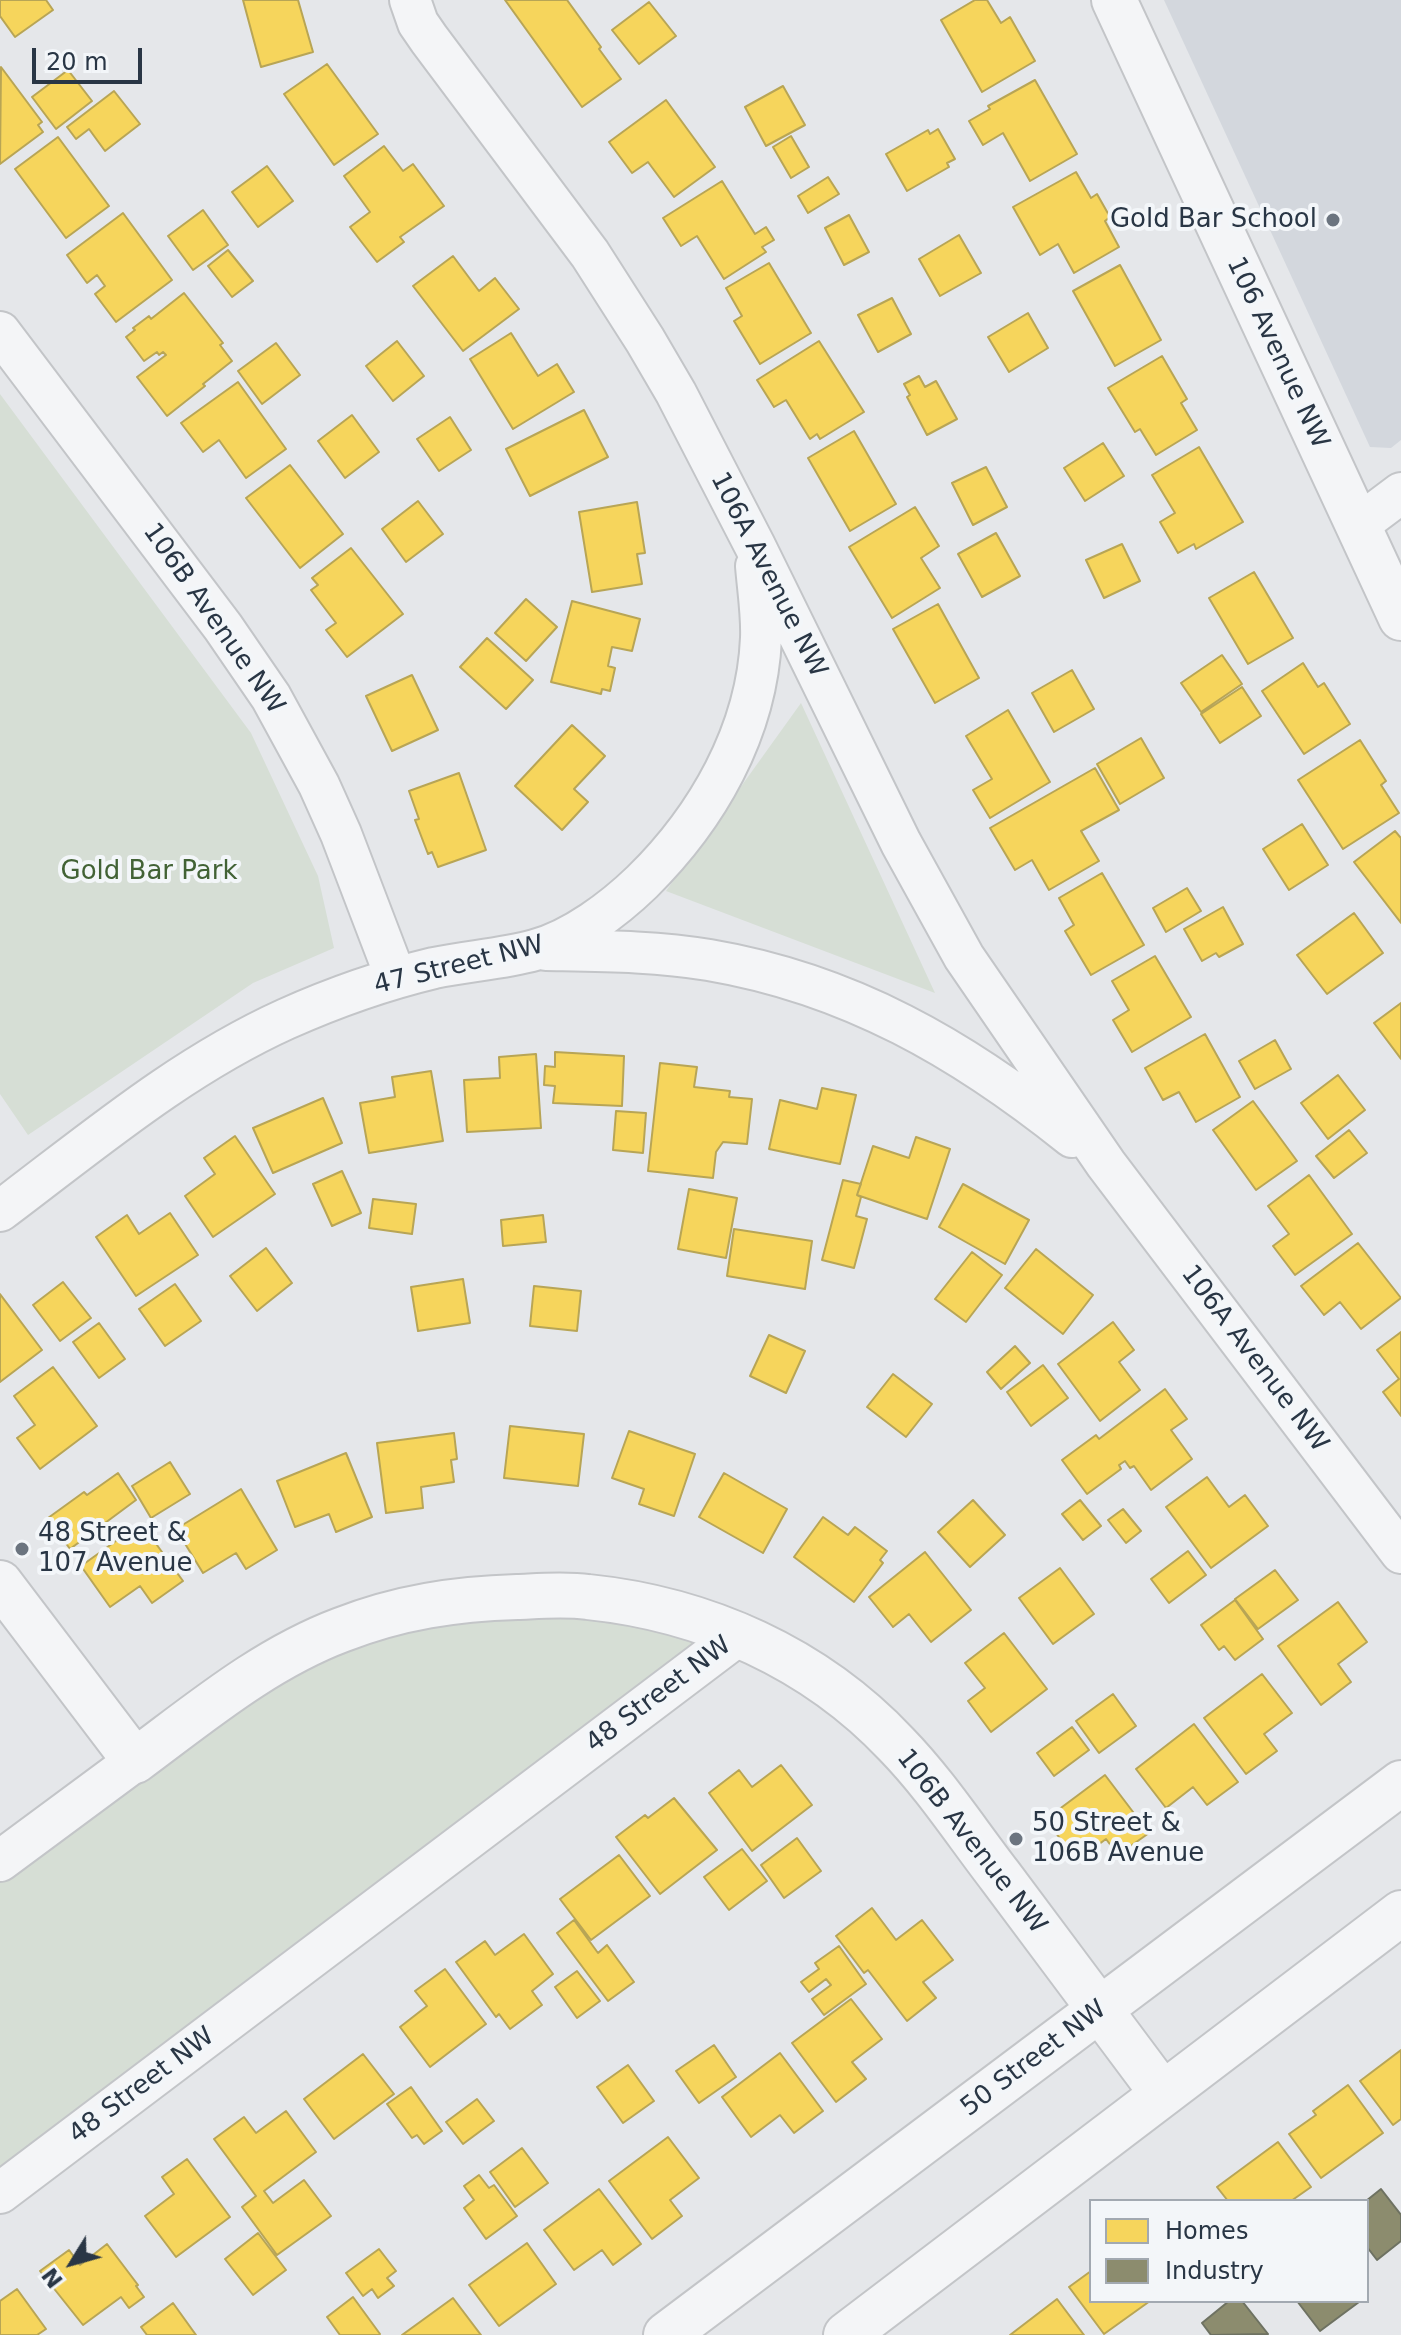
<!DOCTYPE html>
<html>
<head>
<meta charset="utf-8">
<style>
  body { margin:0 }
  #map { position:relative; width:1401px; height:2335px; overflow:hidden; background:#e5e7ea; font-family:"DejaVu Sans",sans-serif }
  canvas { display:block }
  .legend { position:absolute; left:1089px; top:2199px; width:280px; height:104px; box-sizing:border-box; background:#f3f6f9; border:2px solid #a2a9b1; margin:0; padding:10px 14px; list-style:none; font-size:24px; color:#293645 }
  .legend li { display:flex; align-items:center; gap:16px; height:40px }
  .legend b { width:40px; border:2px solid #a2a9b1 }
  .north { position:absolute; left:32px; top:2223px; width:80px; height:80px; -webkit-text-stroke:6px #f3f6f9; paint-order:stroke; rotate:233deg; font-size:22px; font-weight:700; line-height:32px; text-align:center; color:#293645 }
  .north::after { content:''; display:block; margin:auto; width:28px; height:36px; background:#293645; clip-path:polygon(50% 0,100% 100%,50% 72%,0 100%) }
  .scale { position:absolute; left:32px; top:48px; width:110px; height:36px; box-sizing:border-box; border:4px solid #293645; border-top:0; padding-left:10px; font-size:24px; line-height:28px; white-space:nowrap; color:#293645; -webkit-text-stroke:6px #f3f6f9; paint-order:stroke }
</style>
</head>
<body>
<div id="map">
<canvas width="1401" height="2335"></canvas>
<ul class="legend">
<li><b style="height:22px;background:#f6d55c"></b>Homes</li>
<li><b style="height:22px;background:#8c8c6e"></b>Industry</li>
</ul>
<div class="north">N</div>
<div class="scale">20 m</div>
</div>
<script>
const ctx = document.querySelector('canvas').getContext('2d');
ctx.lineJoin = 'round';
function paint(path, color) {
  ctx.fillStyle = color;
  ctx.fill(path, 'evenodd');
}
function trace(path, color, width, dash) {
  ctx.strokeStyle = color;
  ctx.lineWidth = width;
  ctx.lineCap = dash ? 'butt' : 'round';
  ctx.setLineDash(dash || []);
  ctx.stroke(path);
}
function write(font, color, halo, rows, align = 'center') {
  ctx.font = font + ' "DejaVu Sans",sans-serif';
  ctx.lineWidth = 8;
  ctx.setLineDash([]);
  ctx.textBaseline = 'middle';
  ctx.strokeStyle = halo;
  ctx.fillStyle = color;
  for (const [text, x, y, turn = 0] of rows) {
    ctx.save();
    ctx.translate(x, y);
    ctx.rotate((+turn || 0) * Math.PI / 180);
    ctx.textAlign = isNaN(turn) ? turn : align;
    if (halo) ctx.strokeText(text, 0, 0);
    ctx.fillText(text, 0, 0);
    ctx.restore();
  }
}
const built = new Path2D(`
  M1164,0H1401V440L1391,448L1370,447Z`);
const green = new Path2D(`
  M0,394L251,733L318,876L334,948L253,983L28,1135L0,1094Z
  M801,703L935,993L666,891Z
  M432,1603L740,1634L0,2193V1861L227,1693Z`);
const homes = new Path2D(`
  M0,0H46L53,10L15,37L0,16Z
  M243,0H298L313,52L261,67Z
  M505,0H567L601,47L599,49L621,79L582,107Z
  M975,0H987L1001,23L1010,17L1035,61L982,92L941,20Z
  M649,2L676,36L639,64L612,30Z
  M327,64L378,134L334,165L284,94Z
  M1,67L42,122L38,125L43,132L0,164Z
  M68,70L92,101L56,129L32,97Z
  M1035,80L1077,154L1030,181L1003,133L983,145L969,121L990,109L988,106Z
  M783,86L805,125L766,146L745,107Z
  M114,91L140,124L105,151L89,129L76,139L67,127Z
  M666,100L715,167L674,197L648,162L632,173L609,142Z
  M938,129L955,159L947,163L949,167L907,191L886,154L928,130L930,134Z
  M791,136L809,167L791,178L773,147Z
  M58,137L109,206L66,238L15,169Z
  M384,146L403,171L413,164L444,206L400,237L404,242L377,262L350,227L370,212L344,176Z
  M267,166L293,201L258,227L232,192Z
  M1076,172L1091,198L1097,194L1110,217L1105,221L1119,247L1074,273L1058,244L1040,255L1013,207Z
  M828,177L839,194L808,213L798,196Z
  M722,181L755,234L766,227L774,240L762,247L766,252L724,279L697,236L681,246L663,218Z
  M203,210L228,245L193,270L168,236Z
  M123,213L172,280L116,322L95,294L105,286L97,275L87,283L67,255Z
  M849,215L869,252L844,265L825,228Z
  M959,235L981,273L940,296L919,259Z
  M228,250L253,281L232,297L208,266Z
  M453,256L479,291L495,278L519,309L463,351L413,286Z
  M769,263L811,333L760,364L734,321L742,316L726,288Z
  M1120,265L1161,340L1115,366L1073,291Z
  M184,293L223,343L220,345L232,361L203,384L205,386L167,416L137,377L166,355L163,352L159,355L157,352L144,361L126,337L135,330L133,328L149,316L151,319Z
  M892,298L911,334L878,352L858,315Z
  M1028,313L1048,348L1009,372L988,337Z
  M511,333L538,376L557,364L574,392L513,429L470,359Z
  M397,341L424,376L393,401L366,366Z
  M819,341L864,412L820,439L817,434L810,439L786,400L774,407L757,380Z
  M276,343L300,375L262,404L238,371Z
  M1162,356L1187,399L1181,403L1197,430L1156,455L1140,429L1135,432L1108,388Z
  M919,376L925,387L936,381L957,419L927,435L907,397L910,395L904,384Z
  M238,382L286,449L246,478L219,440L203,452L181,423Z
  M584,410L608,457L530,496L506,449Z
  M352,415L379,452L345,478L318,441Z
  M450,417L471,450L439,471L417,439Z
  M854,431L896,504L850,531L808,458Z
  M1103,443L1124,476L1085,501L1064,468Z
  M1199,447L1243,522L1196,549L1194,544L1178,553L1160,522L1175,513L1152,475Z
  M290,465L343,534L300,568L246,498Z
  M986,467L1007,507L973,525L952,483Z
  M418,501L443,534L406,562L382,529Z
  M637,502L645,553L637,554L642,584L592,592L579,512Z
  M915,507L939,546L921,558L940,588L892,618L849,547Z
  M996,533L1020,576L982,597L958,554Z
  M1122,544L1140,581L1104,598L1086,560Z
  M351,548L403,614L347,657L326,630L336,623L311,590L318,585L312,578Z
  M1254,572L1293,638L1248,664L1209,598Z
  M526,599L557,627L526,661L495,633Z
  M572,601L640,619L632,651L612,647L608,666L615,668L610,691L602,689L601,694L551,682Z
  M938,604L979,678L935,703L893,629Z
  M487,638L533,680L506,709L460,667Z
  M1222,655L1242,684L1201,712L1181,683Z
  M1303,663L1318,687L1324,683L1350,724L1304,754L1262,691Z
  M1072,670L1094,709L1054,732L1032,693Z
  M412,675L438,730L392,751L366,696Z
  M1242,687L1261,716L1220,743L1201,714Z
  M1008,710L1050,782L990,818L973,790L992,779L966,736Z
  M572,725L605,756L574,789L588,802L562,830L515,786Z
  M1141,738L1164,778L1120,804L1097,764Z
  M1360,740L1386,781L1381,785L1399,813L1343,849L1298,780Z
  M1095,768L1119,810L1081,831L1099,861L1049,890L1032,860L1015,870L990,828Z
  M459,773L486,850L438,867L432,852L428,854L415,820L419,819L409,791Z
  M1302,824L1328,865L1289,890L1263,849Z
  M1395,831L1401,838V923L1354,862Z
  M1102,873L1144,945L1091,975L1065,931L1074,925L1059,898Z
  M1187,888L1201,911L1166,932L1153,908Z
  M1223,907L1243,944L1219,957L1216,953L1202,961L1184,929Z
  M1354,913L1383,953L1327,994L1297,955Z
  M1155,956L1191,1017L1132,1052L1113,1020L1129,1010L1112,981Z
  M1401,1003V1059L1374,1023Z
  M1205,1034L1240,1097L1196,1122L1179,1092L1163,1100L1145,1068Z
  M1275,1040L1291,1069L1255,1089L1239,1061Z
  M555,1052L624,1056L622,1106L553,1103L555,1086L544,1085L545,1066L555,1067Z
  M536,1054L541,1128L467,1132L464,1080L500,1078L499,1057Z
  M660,1063L697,1067L694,1087L730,1091L729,1097L752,1099L747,1144L723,1142L716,1152L713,1178L648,1171Z
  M431,1071L443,1141L369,1153L360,1103L395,1097L392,1077Z
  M1338,1075L1365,1110L1328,1139L1301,1103Z
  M822,1088L856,1095L840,1164L769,1149L780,1100L817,1109Z
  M323,1098L342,1143L273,1173L253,1128Z
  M1253,1101L1297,1161L1256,1190L1213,1130Z
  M616,1111L646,1113L643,1153L613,1150Z
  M1349,1130L1367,1153L1334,1178L1316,1156Z
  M235,1136L275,1194L213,1237L185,1196L215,1174L204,1158Z
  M916,1137L950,1149L927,1219L857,1195L873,1146L909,1158Z
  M342,1171L361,1213L332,1226L313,1184Z
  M1309,1175L1352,1234L1295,1275L1273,1246L1289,1234L1268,1206Z
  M843,1180L861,1184L857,1195L861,1197L856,1216L867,1219L854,1268L822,1260Z
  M963,1184L1029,1220L1005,1264L939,1227Z
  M689,1189L737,1198L726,1258L678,1249Z
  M373,1199L416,1204L412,1234L369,1228Z
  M170,1213L198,1255L136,1296L96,1237L127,1215L139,1234Z
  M543,1215L546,1242L503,1246L501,1220Z
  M734,1229L812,1241L805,1289L727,1276Z
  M1358,1243L1401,1298L1361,1329L1340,1302L1324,1315L1301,1286Z
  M266,1248L292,1283L257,1311L230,1276Z
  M1036,1249L1093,1295L1063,1334L1005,1288Z
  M972,1252L1002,1275L966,1322L935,1299Z
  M463,1279L470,1323L418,1331L411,1287Z
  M63,1282L91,1318L60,1341L33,1305Z
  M175,1284L201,1321L165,1346L139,1309Z
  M534,1286L581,1291L577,1331L530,1326Z
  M0,1294L42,1350L0,1382Z
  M1113,1322L1134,1350L1119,1362L1140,1390L1100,1421L1058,1364Z
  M99,1323L125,1359L99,1378L73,1342Z
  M1401,1332V1416L1383,1392L1399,1379L1377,1350Z
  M769,1335L805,1351L786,1393L750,1376Z
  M1015,1346L1030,1363L1001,1389L987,1372Z
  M1043,1365L1068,1398L1031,1426L1007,1392Z
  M53,1367L97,1426L40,1469L17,1438L35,1425L14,1396Z
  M893,1374L932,1404L906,1437L867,1407Z
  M1165,1389L1187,1419L1171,1430L1192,1459L1151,1490L1134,1466L1130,1468L1125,1461L1119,1465L1121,1469L1087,1494L1062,1460L1096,1435L1099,1439Z
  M510,1426L584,1434L578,1486L504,1478Z
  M629,1431L695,1454L674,1516L639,1504L644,1489L612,1478Z
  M454,1433L457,1459L451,1460L454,1482L421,1487L423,1508L386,1513L377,1443Z
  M346,1453L372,1517L336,1532L329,1514L295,1527L277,1481Z
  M170,1462L190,1494L151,1518L132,1486Z
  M118,1473L136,1500L70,1549L48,1518L84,1492L87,1495Z
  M724,1473L787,1509L763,1553L699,1517Z
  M1207,1477L1229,1507L1245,1495L1268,1526L1211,1568L1166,1507Z
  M241,1489L277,1550L246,1569L236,1553L203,1573L176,1529Z
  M973,1500L1005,1535L970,1567L938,1532Z
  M1080,1500L1101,1526L1083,1540L1062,1514Z
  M1123,1509L1141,1531L1126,1543L1108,1520Z
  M823,1517L848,1535L855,1527L887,1551L880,1560L883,1563L854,1602L794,1557Z
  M141,1523L183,1581L152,1603L140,1586L110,1607L81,1566Z
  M1188,1551L1206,1575L1169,1603L1151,1579Z
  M925,1552L971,1610L931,1642L909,1614L893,1627L869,1597Z
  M1060,1568L1094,1614L1053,1644L1019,1598Z
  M1275,1570L1298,1600L1258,1629L1235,1599Z
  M1235,1600L1263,1639L1235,1660L1224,1646L1219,1650L1201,1625Z
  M1338,1602L1367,1642L1338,1664L1351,1682L1321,1705L1278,1646Z
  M1004,1633L1047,1689L991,1732L968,1701L985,1688L965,1663Z
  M1262,1674L1292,1713L1264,1734L1277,1751L1246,1774L1204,1718Z
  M1113,1694L1136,1726L1099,1753L1076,1721Z
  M1194,1724L1238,1782L1207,1805L1193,1787L1166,1808L1136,1769Z
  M1072,1727L1089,1750L1054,1776L1037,1753Z
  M781,1765L812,1805L752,1851L709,1793L739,1770L752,1787Z
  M1105,1775L1149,1833L1118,1855L1106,1839L1076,1861L1046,1819Z
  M674,1798L717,1850L660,1894L616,1837L645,1815L648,1818Z
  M797,1838L821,1871L784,1898L761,1865Z
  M742,1849L767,1881L729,1910L704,1877Z
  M619,1855L650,1896L591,1940L560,1899Z
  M872,1908L896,1940L922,1920L953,1960L923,1982L936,1998L907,2021L868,1970L864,1973L836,1936Z
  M574,1920L598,1953L607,1945L634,1982L608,2001L557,1933Z
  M524,1934L553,1974L532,1991L542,2005L510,2029L499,2014L496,2017L456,1962L485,1941L495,1955Z
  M839,1946L866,1984L824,2015L812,1999L831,1985L826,1979L809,1992L801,1982L819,1969L815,1963Z
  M445,1969L486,2024L430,2067L400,2027L427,2006L415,1991Z
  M577,1971L600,2001L577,2018L555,1987Z
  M851,1999L882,2039L852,2062L866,2079L836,2102L792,2043Z
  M714,2045L736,2077L699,2103L676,2071Z
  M1401,2050V2119L1393,2125L1360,2081Z
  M780,2053L823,2111L794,2133L780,2115L751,2137L722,2097Z
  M363,2054L394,2094L334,2139L304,2099Z
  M628,2065L654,2101L623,2123L597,2087Z
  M1348,2085L1383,2133L1321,2178L1289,2134L1316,2115L1313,2111Z
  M411,2087L442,2131L424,2144L417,2135L412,2138L387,2104Z
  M477,2099L494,2121L463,2144L446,2122Z
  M286,2111L316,2152L264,2191L273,2203L304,2180L331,2216L277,2255L242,2207L256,2196L214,2139L244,2117L256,2133Z
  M668,2137L699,2178L670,2200L682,2216L652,2239L609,2181Z
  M1278,2142L1311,2187L1291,2201H1228L1217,2187Z
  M522,2148L548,2183L515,2207L490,2172Z
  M187,2159L230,2217L176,2257L145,2216L174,2194L162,2177Z
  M479,2175L489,2188L494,2185L517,2216L486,2239L464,2208L474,2200L464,2186Z
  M599,2189L641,2244L613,2265L602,2250L574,2270L544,2230Z
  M258,2233L286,2270L253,2295L225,2259Z
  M527,2243L556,2284L499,2326L469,2285Z
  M107,2244L138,2285L136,2286L144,2297L129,2308L121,2297L83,2325L40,2271L69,2250L80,2265Z
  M379,2249L396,2271L387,2278L394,2286L378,2298L372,2289L363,2296L346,2273Z
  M1091,2271V2301H1150L1104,2334L1069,2287Z
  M17,2289L46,2329L37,2335H0V2301Z
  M353,2297L380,2334L379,2335H340L327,2317Z
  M453,2298L481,2335H402Z
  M1057,2299L1084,2335H1010Z
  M173,2303L196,2335H147L141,2327Z`);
const industry = new Path2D(`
  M1381,2189L1401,2215V2241L1377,2260L1367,2247L1366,2201Z
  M1229,2301H1242L1268,2334L1211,2335L1202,2323Z
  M1297,2301H1358L1359,2302L1320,2331Z`);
const minor = new Path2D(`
  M410,0L418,23L429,39L590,254L645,340L676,393L755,546L901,843L964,957L1106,1164L1401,1553
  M0,332L223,627L271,697L319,785L341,834L396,978
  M1357,526L1401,493
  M546,950C600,951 656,951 709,960C850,984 962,1049 1072,1137
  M0,1211C92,1142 180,1067 286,1019C333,998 384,980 434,968C467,961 503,959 535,950C573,940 614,909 642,882C707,818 757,732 761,638C762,615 758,590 756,566
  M0,1861L135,1761
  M0,2193L740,1634`);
const tertiary = new Path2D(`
  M1114,0L1401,618
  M0,1583L135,1761C200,1713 264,1659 341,1630C400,1607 455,1599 517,1597C541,1596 565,1594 588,1597C705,1609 815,1658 896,1744C935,1784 966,1832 1000,1876C1054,1948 1108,2021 1162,2093
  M666,2335L1401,1783
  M846,2335L1401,1913`);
const markers = [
  [1333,220,8,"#6b747f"],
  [22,1549,8,"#6b747f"],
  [1016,1839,8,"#6b747f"]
];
const poiNames = [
  ["Gold Bar School",1317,220,"right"],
  ["48 Street &",38,1534],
  ["107 Avenue",38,1564],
  ["50 Street &",1032,1824],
  ["106B Avenue",1032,1854]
];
const streetNames = [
  ["106 Avenue NW",1277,353,65],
  ["106A Avenue NW",768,575,63],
  ["106B Avenue NW",213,619,55],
  ["47 Street NW",459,966,-14],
  ["106A Avenue NW",1254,1359,53],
  ["48 Street NW",659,1695,-37],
  ["106B Avenue NW",971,1842,52],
  ["50 Street NW",1034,2059,-37],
  ["48 Street NW",142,2086,-37]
];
const parkNames = [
  ["Gold Bar Park",149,872]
];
paint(built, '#d3d7dd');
paint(green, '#d6ded5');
paint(homes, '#f6d55c');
trace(homes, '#b8a555', 2);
paint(industry, '#8c8c6e');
trace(industry, '#6e7262', 2);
trace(minor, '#c3c5c8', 44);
trace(tertiary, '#c3c5c8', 48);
trace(minor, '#f4f5f7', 40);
trace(tertiary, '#f4f5f7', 44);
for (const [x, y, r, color] of markers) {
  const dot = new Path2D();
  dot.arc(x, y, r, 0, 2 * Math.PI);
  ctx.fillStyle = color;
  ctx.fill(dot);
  trace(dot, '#f3f6f9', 3);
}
write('26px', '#293645', '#f3f6f9', poiNames, 'left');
write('26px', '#293645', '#f3f6f9', streetNames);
write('26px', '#426235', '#f3f6f9', parkNames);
</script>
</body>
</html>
